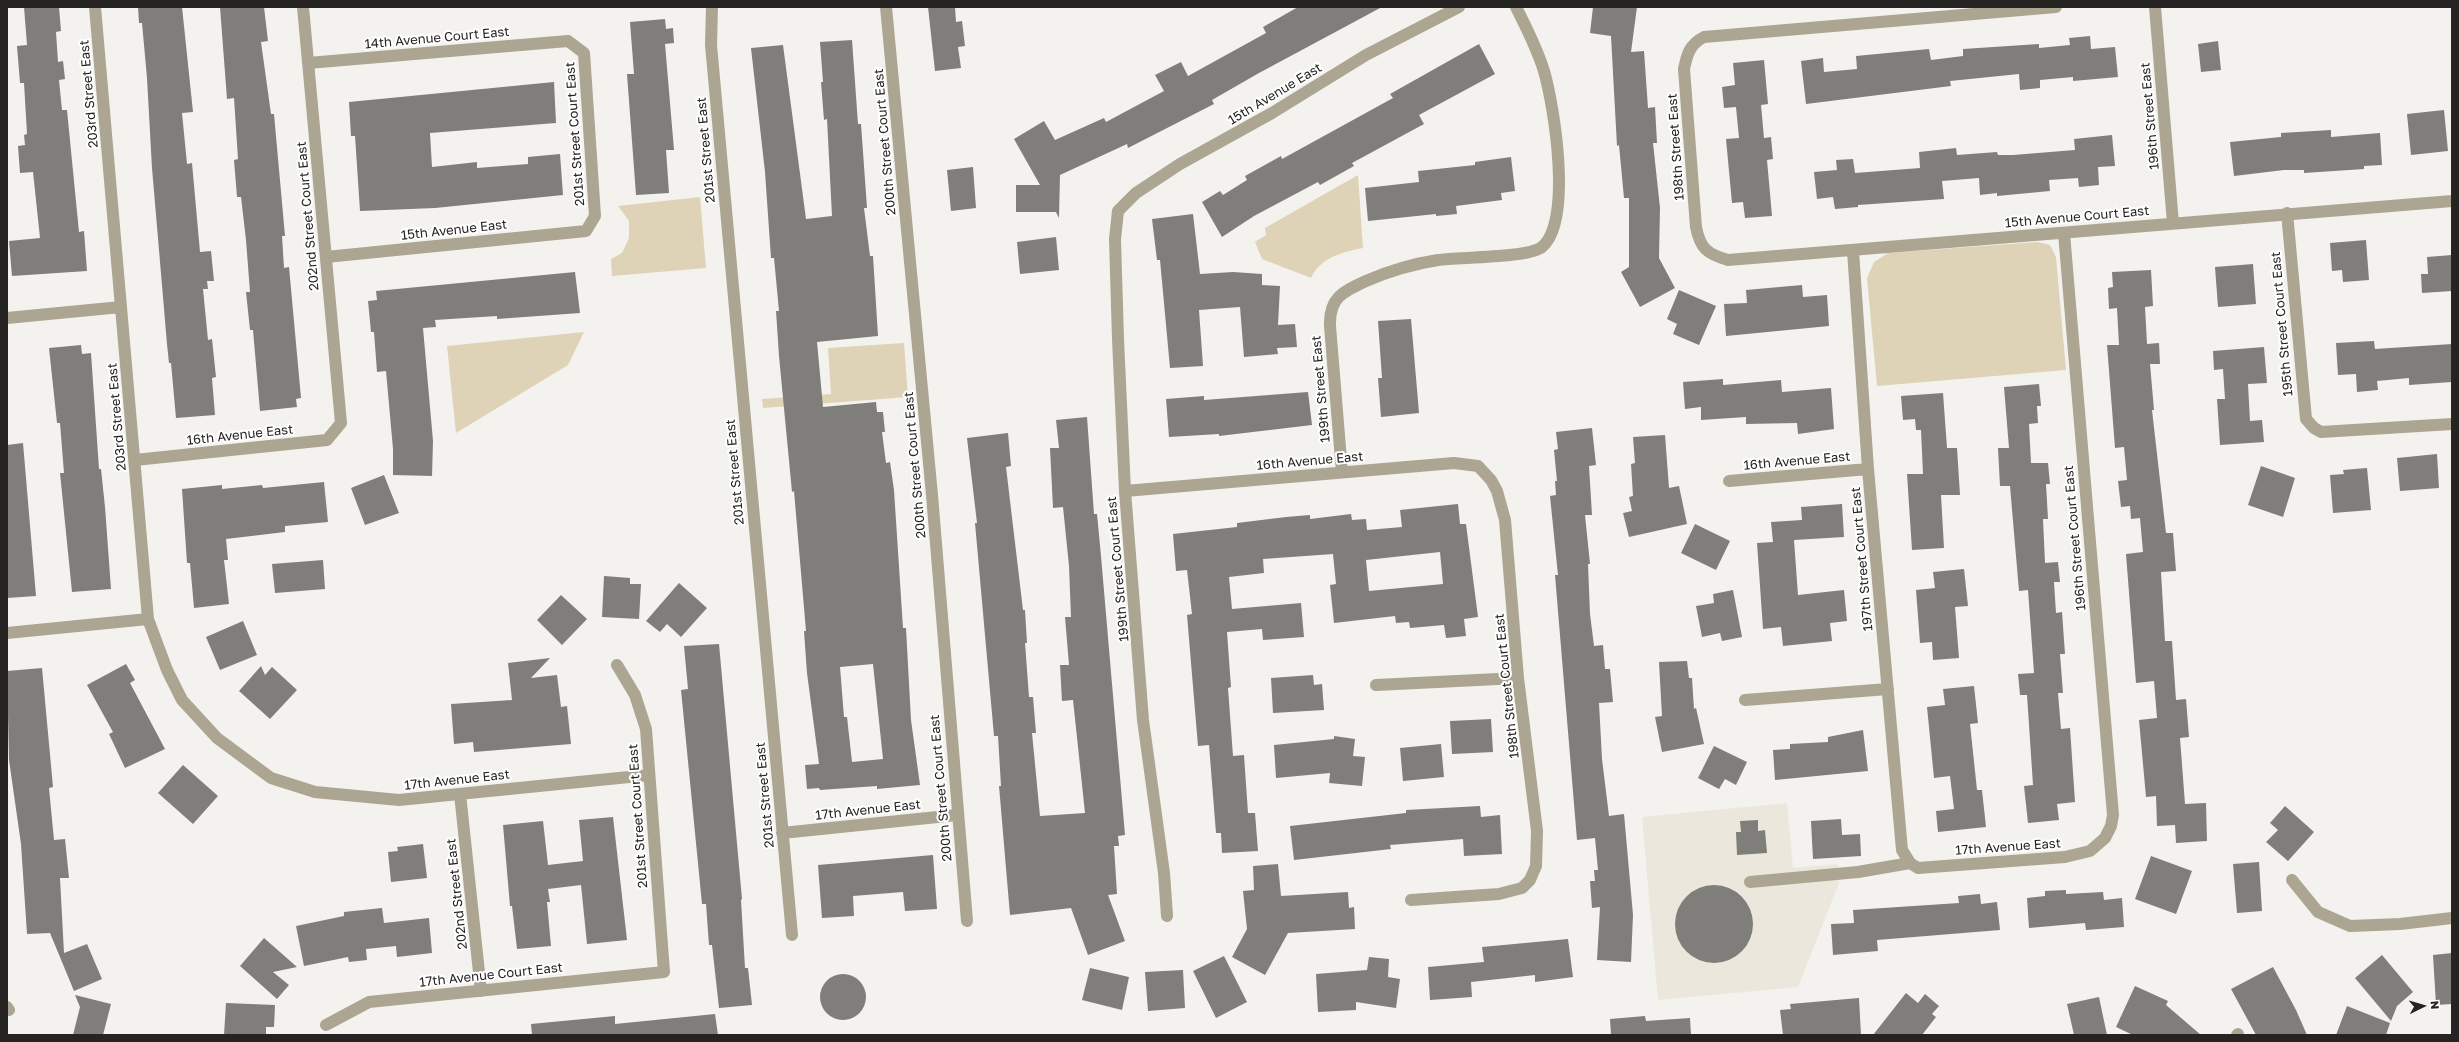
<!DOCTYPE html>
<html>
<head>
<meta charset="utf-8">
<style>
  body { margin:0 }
  #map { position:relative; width:2459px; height:1042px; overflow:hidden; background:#f4f2ee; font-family:"Golos Text",sans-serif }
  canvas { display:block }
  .frame { position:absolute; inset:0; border:8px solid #252423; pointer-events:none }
  .north { position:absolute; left:2403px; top:986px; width:40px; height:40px; -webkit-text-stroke:3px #fff; paint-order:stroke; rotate:85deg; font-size:11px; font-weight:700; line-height:16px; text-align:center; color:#252423 }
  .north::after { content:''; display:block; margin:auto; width:14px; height:18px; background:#252423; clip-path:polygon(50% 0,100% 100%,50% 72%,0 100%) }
</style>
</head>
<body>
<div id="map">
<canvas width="2459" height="1042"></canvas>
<div class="frame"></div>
<div class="north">N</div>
</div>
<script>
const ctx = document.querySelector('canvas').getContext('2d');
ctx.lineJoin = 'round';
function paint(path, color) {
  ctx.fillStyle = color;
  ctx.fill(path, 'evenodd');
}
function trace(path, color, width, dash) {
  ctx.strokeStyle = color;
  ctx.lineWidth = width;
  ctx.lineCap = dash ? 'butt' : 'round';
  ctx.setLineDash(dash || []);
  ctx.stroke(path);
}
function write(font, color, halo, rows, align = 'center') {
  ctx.font = font + ' "Golos Text",sans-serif';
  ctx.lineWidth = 4;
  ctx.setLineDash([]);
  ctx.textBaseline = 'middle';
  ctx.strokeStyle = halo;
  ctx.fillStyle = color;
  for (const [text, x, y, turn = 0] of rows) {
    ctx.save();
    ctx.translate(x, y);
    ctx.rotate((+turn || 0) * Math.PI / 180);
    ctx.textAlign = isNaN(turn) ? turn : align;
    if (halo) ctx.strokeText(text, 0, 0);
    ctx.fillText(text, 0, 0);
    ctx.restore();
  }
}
const built = new Path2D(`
  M1787,803L1793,868L1838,864L1839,883L1798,987L1658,1000L1642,817Z`);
const green = new Path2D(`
  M1358,175L1363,248C1342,252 1320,258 1311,278L1262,259L1255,242L1266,235L1265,228Z
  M700,197L706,268L612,276L611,259L622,253L629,238V221L618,206Z
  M2037,242L2050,245L2056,257L2066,370L1877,386L1867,278L1874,262L1888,253Z
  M584,332L568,365L456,433L447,346Z
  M904,343L908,397L763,408L762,399L831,394L828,348Z`);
const building = new Path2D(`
  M24,7H59L61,31L56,32L58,62L63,61L65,79L59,80L62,110H67L79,232L84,231L87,271L12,276L9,241L40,238L33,172L20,173L18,146L25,145L24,135L27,134L24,83H20L17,46L27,45Z
  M138,7H182L193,112L182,113L187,164L192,163L200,252L211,251L214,281H207L208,289H203L208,340L212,339L216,377L212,378L215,415L176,418L171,363H169L167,344L152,168L147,78L142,23H139Z
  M220,7H264L268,41L261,42L271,114H274L285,236H282L284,268L289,267L301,398L296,399L297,407L260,411L253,330H250L246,292H250L246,240L241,197H237L234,160L238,159L234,98L227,99Z
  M928,7H955L956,22L962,21L965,46L958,47L961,68L935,71Z
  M1298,7H1382L1259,73L1212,100L1214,104L1128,148L1127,144L1060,175L1059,218L1056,212H1016V185H1040L1014,139L1044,121L1055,140L1104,118L1106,122L1164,91L1155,75L1181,62L1188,76L1266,33L1263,27Z
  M1593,7H1637L1631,52L1644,51L1648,108L1655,107L1657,143H1653L1660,208L1659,258L1675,288L1640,307L1621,272L1629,267V198H1624L1619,145L1617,146L1611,36L1590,33Z
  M665,19L666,29L673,28L674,43L665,44L674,150H666L669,193L636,195L627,74H634L630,22Z
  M2090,36L2091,49L2115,47L2118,77L2073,81V77L2040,80V88L2020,90L2019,74L1950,81L1951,86L1806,104L1801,61L1823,58L1824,72L1857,69L1856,56L1929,49L1931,60L1963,56V49L2039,44V48L2070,45L2069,38Z
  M852,40L858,124H861L867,208H864L870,256H873L878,336L817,342L823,407L876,402L877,412H883L885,432H882L886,463L890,462L894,490L903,628H906L911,720L920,785L877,789V786L820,790L819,788L807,789L805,765L819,764L807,673L804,631H806L794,491L792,492L779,356L776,311H779L774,258H771L765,172L751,48L783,45L806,219L832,216L827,119L824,120L821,82H823L820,42ZM873,664L883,759L852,762L847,717H844L840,667Z
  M2218,41L2221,70L2201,72L2198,44Z
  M1479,44L1495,74L1419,115L1424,124L1352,163L1354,166L1320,185L1318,182L1254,216L1222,237L1202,202L1220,191L1223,195L1247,180L1245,176L1281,156L1282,159L1393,98L1390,94Z
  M1764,60L1768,104L1761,105L1764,138L1771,137L1773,159L1767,160L1772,216L1745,218L1743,202L1732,203L1726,139L1739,138L1736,107L1724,108L1722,87L1735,85L1733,63Z
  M554,82L556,123L430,133L432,167L477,162V168L528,164V157L560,154L563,195L435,208L360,211L355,136H351L349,102Z
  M2444,110L2448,151L2411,155L2407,114Z
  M2331,130V137L2380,133L2382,165L2364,166V169L2304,173V170H2284L2234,176L2230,142L2281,137V133Z
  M2112,135L2115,166L2098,167L2099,185L2079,187L2078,178L2049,180L2050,191L1997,196V193L1980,195L1979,178L1942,181L1944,199L1858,205V207L1835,209L1833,197L1817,199L1814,172L1837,170L1836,160L1853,159L1855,173L1920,168L1919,152L1956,148L1957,155L1997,152L1998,155H2013L2075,150L2074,139Z
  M1511,157L1515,191L1501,193L1502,200L1456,206L1457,214L1436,216V214L1368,221L1365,188L1419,182L1418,171L1475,165V162Z
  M973,167L976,208L951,211L947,170Z
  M1193,214L1200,274L1233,272L1262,274V285L1280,286L1278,325L1295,324L1297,347L1277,348L1278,354L1244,357L1240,307L1199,310L1203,366L1170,368L1160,260H1157L1152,219Z
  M1056,237L1059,270L1020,274L1017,242Z
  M2366,240L2369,280L2343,282L2342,270L2332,271L2330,243Z
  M2452,255V291L2422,293L2421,274H2428L2427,257Z
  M2253,264L2256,304L2218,307L2215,267Z
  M2151,270L2153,306L2145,307L2147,344L2159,343L2160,364H2150L2154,410H2152L2166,533H2173L2176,571L2161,572L2165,641H2172L2176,700L2186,699L2189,737L2180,738L2185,804L2206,803L2207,841L2176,843L2175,825L2157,826L2156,796L2146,797L2139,720L2157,718L2154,681L2136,683L2126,554L2143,552L2140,518L2131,519L2130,506L2121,507L2118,481L2127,480L2124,447L2115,448L2107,345H2119L2117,308L2109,309L2108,288L2113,287L2112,272Z
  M575,272L580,313L497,319V316L435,320L436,327L423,328L433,441L432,476L393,475V449L386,371L377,372L374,332H371L368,301L377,300L376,291Z
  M1802,285L1803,297L1827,295L1829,326L1726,336L1724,304L1747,303L1746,290Z
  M1679,290L1716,306L1699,345L1673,334L1677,324L1667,319Z
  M1411,319L1419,413L1381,417L1378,378H1382L1378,321Z
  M2374,341L2375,349L2452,344V382L2409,385V378L2377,381L2378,390L2357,392L2356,374L2338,375L2336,343Z
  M81,345L82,354L91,353L99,469H101L105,507L111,589L72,592L60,473H64L60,423H57L49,348Z
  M2264,347L2267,383L2248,384L2250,421L2262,420L2264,442L2220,445L2217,399H2225L2223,369L2214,370L2213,351Z
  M1723,379V385L1781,380L1782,392L1831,388L1834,429L1798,434L1797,423L1746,424V417L1701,420V407L1685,409L1683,382Z
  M2039,384L2041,406H2037L2038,423L2029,424L2031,463H2048L2050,484H2046L2048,519H2043L2045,563L2058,562L2060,582H2054L2056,613L2062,612L2065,654H2060L2063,693H2058L2061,729L2070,728L2075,802L2057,804L2059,820L2028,823L2024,786L2033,785L2027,695H2020L2018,674L2034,673L2028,590L2019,591L2010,486H2000L1998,448H2009L2004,387Z
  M1308,392L1312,425L1219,436V434L1169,437L1166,399L1204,396V400Z
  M1943,393L1947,448H1957L1960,495H1941L1944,548L1912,550L1907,474H1923L1921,430H1916L1915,419L1903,420L1901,396Z
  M1087,417L1094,514H1097L1101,556L1125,835L1118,836L1119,846H1114L1117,894L1108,895L1125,941L1088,955L1071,908L1010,915L999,786H1001L998,736H994L975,523H977L967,438L1008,433L1011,466L1006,467L1023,610H1025L1027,643H1025L1029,697H1033L1036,733H1032L1040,816L1085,813L1073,700L1062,701L1060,665H1069L1065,617H1071L1069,566L1063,507L1053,508L1050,448H1059L1056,420Z
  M1592,428L1596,465L1589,466L1592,515H1585L1590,564H1588L1590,614L1594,646L1603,645L1605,669H1610L1613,702L1599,703L1602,759L1609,816L1624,814L1633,915L1631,962L1597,960L1600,907L1592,908L1590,881H1595L1594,870H1598L1595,838L1577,840L1555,575H1558L1550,496L1556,495L1555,481H1557L1554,450L1558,449L1556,432Z
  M1665,435L1669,488L1679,486L1687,524L1629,537L1623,513L1632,511L1629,497L1633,496L1631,464L1635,463L1633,437Z
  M23,443L36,596L7,598V445Z
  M2437,454L2439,488L2400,491L2397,458Z
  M2261,466L2295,478L2283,517L2248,505Z
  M2367,468L2371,510L2333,513L2330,475L2344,474L2343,470Z
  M384,475L399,513L365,525L351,488Z
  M324,482L328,522L285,526V532L226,539L228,560H224L229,604L194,608L190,563H187L182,489L222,485V489L262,485L263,488Z
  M1458,504L1460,524H1466L1478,617L1464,619L1466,636L1446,638L1444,625L1410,628L1409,622L1396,623L1395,616L1334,623L1330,585L1336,584L1333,554L1263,559L1264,573L1229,577L1232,609L1301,603L1304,637L1263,640L1262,629L1227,632L1231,687L1228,688L1233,756L1244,755L1248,813H1255L1258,851L1222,853L1221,833H1216L1209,745L1198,746L1187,615L1192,614L1187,570L1176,571L1173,534L1237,527V523L1286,517L1310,515V519L1351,514L1352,520L1366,519L1367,530L1402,527L1400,510ZM1440,552L1443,584L1369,591L1366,560Z
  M1842,504L1844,537L1794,540L1798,595L1844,590L1847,621L1830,623L1832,641L1783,646L1781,627L1763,629L1757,543L1773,542L1771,522L1802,520L1801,507Z
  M1695,524L1730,541L1716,570L1681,553Z
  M323,560L325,589L275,593L272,564Z
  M1964,569L1968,606L1955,607L1959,658L1933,660L1932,642L1920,643L1916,590L1935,588L1933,572Z
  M604,576L630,578V584H641L639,619L602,617Z
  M679,583L707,608L681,637L667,624L660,632L646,621Z
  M1733,590L1742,637L1722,641L1720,633L1702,637L1696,606L1714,603L1713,594Z
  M561,595L587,619L562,645L537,620Z
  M243,621L257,655L220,670L206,637Z
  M719,644L742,899L741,900L745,968H748L752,1005L719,1008L712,945H709L706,904H702L681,690L688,689L684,646Z
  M550,658L531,678L557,675L561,707L567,706L571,744L474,752L473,742L454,744L451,704L512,700L508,663Z
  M1687,661L1689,678H1692L1694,709L1696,708L1704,744L1662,752L1655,717L1662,716L1659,662Z
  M126,664L135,680L130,683L165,749L125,768L109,734L113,732L87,685Z
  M261,666L265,675L272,667L297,690L270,719L239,691Z
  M42,668L53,787L49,788L54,840L65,839L69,878H60L64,953L87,944L102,979L74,991L50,933L27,934L21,844L9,760L7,671Z
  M1313,675L1314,685L1322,684L1324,710L1273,713L1271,678Z
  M1974,686L1978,723L1970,724L1977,790H1982L1986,827L1938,832L1936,811L1954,809L1950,776L1934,778L1927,707L1945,705L1943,689Z
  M1491,719L1493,752L1452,754L1450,721Z
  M1863,730L1868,771L1775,780L1773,750L1790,749V744L1828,742V737Z
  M1334,736L1355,739L1353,756L1365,757L1362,786L1329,783L1330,773L1276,778L1274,745L1334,739Z
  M1441,744L1444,777L1403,781L1400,748Z
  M1714,746L1747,762L1736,785L1725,779L1719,789L1698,778Z
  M183,765L218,796L193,824L158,793Z
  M1480,806L1481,817L1500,815L1502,854L1464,856L1463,839L1390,845L1391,849L1294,860L1290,826L1406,813V810Z
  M2285,806L2314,832L2288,861L2266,842L2278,830L2270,823Z
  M613,817L627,940L587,944L581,885L548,889L550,902H547L551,946L517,949L512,906H510L503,825L543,821L548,865L583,861L579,820Z
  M1841,819L1842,835L1860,834L1861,856L1813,859L1811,821Z
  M1758,820V831L1765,830L1767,853L1737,855L1736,832H1741L1740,821Z
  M423,844L427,878L391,882L388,852L398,851L397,847Z
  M933,855L937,909L905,911L903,892L853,896L854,916L822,918L818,865Z
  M2151,856L2192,871L2176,914L2135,899Z
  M2259,862L2262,911L2237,913L2233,864Z
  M1278,864L1281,896L1348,892L1349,908L1354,907L1355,929L1288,933L1265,975L1232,957L1247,929L1243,891L1254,890L1253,866Z
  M1675 924a39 39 0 1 1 78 0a39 39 0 1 1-78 0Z
  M2066,890V894L2103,892L2104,900L2122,898L2124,927L2086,930L2085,923L2029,928L2027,898L2045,896V891Z
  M1980,894L1981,904L1997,902L2000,930L1877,940L1878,951L1833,955L1831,924L1854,923L1853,910L1959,903L1958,896Z
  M382,908L384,923L429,918L432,953L397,957L396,946L366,949L367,960L349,962L348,957L304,966L296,926L344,916V912Z
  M264,938L297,967L273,972L289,985L277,999L240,966Z
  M1568,939L1573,977L1535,982V975L1471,982L1472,997L1430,1000L1428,967L1484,962L1482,947Z
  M2452,953V1004L2436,1005L2433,955Z
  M2382,955L2413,992L2397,1006L2391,1021L2355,978Z
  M1224,956L1247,1002L1216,1018L1193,971Z
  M1369,957L1389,959L1388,977L1400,979L1396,1008L1356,1002V1010L1318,1012L1316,974L1367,970Z
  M2273,967L2296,1010L2307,1035H2256L2231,989Z
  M1090,968L1129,977L1122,1010L1082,1000Z
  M1183,970L1185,1008L1148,1011L1145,972Z
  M820 997a23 23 0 1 1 46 0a23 23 0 1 1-46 0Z
  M2135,986L2168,1001L2166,1005L2201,1035H2133L2116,1027Z
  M1906,993L1918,1003L1925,994L1939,1006L1932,1014L1936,1017L1922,1035H1873Z
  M75,995L111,1004L103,1035H73L80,1007Z
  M2099,997L2107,1035H2074L2067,1004Z
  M1859,998L1861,1035H1783L1780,1010L1791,1009L1790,1004Z
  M226,1003L275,1005L274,1027H266V1035H224Z
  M2347,1006L2390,1023L2386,1035H2336Z
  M715,1014L718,1035H532L531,1024L615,1016V1024Z
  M1645,1016L1646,1021L1690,1018L1691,1035H1611L1610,1019Z`);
const minor = new Path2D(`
  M95,7L148,619L167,670L182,700L217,738L271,778L315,792L399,800L649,775
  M712,7L711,45L792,935
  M886,7L932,495L967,921
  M2056,7L1704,37C1690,44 1687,54 1684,69L1696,227C1700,248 1707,254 1728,260L2452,201
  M2155,7L2173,223
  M308,63L568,41L584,53L595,216L586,231L326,257
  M2287,213L2306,419L2314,428L2321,432L2452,424
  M1853,251L1868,469L1902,850L1910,863L1918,868L2065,857L2090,851L2105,838L2111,826L2113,815L2064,233
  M7,318L121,307
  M135,460L327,440L341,423L303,7
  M1342,472L1330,326C1329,298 1342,292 1366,281C1389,271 1412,264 1438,260C1459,257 1528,258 1542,247C1573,221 1554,106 1544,71C1537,48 1526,27 1516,7
  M1729,481L1868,469
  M1125,491L1454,463L1478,466L1491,480L1497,491L1505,520L1518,678L1537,831L1536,866L1530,880L1522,888L1499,894L1411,900
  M7,633L148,619
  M1376,685L1518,678
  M1745,700L1888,689
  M460,794L481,991
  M782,833L957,815
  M2292,880L2318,912L2350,926L2400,924L2452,918
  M1750,882L1858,872L1910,863
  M1167,916L1164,873L1143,720L1125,491L1118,339L1115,239L1118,211L1136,193L1180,164L1272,113L1366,55L1459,7
  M7,1007L9,1010
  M326,1025L369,1002L664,972L646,729L635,695L617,665
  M2237,1035L2238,1034`);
const streetNames = [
  ["14th Avenue Court East",437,38,-5],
  ["203rd Street East",89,94,-95],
  ["15th Avenue East",1275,94,-31],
  ["196th Street East",2150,116,-95],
  ["201st Street Court East",575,134,-94],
  ["200th Street Court East",885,142,-95],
  ["198th Street East",1676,147,-94],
  ["201st Street East",706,150,-95],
  ["202nd Street Court East",308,216,-95],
  ["15th Avenue Court East",2077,217,-5],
  ["15th Avenue East",454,230,-6],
  ["195th Street Court East",2282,324,-95],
  ["199th Street East",1321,389,-95],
  ["203rd Street East",117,417,-95],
  ["16th Avenue East",240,435,-6],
  ["16th Avenue East",1310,461,-5],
  ["16th Avenue East",1797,461,-5],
  ["200th Street Court East",915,465,-95],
  ["201st Street East",735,472,-95],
  ["196th Street Court East",2075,538,-95],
  ["197th Street Court East",1862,559,-95],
  ["199th Street Court East",1118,569,-95],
  ["198th Street Court East",1507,686,-96],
  ["17th Avenue East",457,780,-6],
  ["200th Street Court East",941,788,-95],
  ["201st Street East",765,795,-95],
  ["17th Avenue East",868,810,-6],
  ["201st Street Court East",638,816,-94],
  ["17th Avenue East",2008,847,-4],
  ["202nd Street East",457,894,-96],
  ["17th Avenue Court East",491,975,-6]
];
paint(built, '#ebe7dc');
paint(green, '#ded3b6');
paint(building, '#7f7e7a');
trace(minor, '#aba592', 12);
write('13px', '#252423', '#fff', streetNames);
</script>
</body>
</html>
